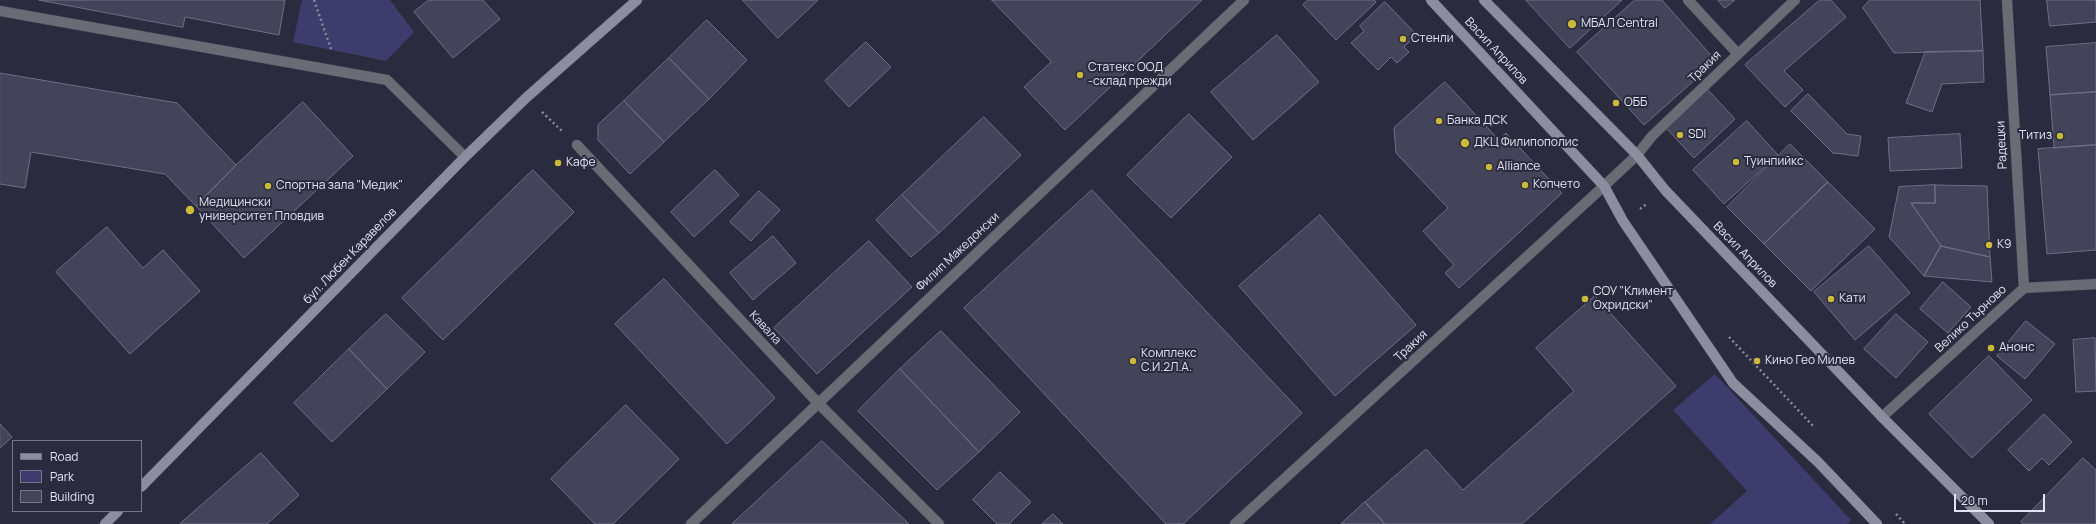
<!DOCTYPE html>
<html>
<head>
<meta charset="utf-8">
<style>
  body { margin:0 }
  #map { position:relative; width:2096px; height:524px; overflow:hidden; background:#2b2b3f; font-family:Manrope,sans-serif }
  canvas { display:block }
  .legend { position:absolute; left:12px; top:440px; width:130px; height:72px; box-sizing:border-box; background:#2b2b3f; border:1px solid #747586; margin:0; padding:5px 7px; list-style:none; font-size:12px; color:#e2e3f0 }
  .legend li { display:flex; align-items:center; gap:8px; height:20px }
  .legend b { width:20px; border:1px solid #747586 }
  .scale { position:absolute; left:1954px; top:494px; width:91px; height:18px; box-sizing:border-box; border:2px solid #e2e3f0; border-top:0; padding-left:5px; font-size:12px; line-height:14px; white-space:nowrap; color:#e2e3f0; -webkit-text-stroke:3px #2b2b3f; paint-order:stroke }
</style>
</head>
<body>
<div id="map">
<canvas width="2096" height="524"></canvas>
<ul class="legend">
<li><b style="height:5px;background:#8c8d9e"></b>Road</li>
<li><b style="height:11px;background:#3d3c6d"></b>Park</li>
<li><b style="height:11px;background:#434459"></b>Building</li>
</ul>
<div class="scale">20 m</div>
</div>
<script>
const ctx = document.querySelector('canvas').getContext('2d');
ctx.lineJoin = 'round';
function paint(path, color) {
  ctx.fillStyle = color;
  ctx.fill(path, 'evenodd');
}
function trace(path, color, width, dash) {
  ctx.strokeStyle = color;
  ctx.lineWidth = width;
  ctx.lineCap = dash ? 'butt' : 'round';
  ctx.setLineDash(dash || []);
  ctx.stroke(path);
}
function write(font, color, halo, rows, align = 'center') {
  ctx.font = font + ' Manrope,sans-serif';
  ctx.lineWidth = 4;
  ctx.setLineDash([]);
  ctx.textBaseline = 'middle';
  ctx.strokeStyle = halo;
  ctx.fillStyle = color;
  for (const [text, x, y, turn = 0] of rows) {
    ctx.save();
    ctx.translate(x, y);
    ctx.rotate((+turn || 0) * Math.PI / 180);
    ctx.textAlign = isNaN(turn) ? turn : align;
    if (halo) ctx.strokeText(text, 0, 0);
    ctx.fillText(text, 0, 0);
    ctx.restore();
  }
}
const green = new Path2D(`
  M302,0H390L414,32L386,61L293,42Z
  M1715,374L1851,520L1847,524H1710L1747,491L1673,410Z`);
const building = new Path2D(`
  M39,0H285L279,35L185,17L183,27Z
  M429,0H483L500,19L453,58L414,12Z
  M743,0H818L778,38Z
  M992,0H1202L1065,130L1024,87L1051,62Z
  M1308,0H1374L1376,2L1336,40L1303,5Z
  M1526,0H1622L1570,48Z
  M1635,0H1662L1716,61L1644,125L1577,52Z
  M1718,0H1735L1725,8Z
  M1820,0H1831L1846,17L1784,71L1803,90L1785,107L1745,65Z
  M1870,0H1980L1983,51L1894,53L1863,8Z
  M2047,0H2096V22L2050,26Z
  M1385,2L1417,35L1404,47L1409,52L1397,63L1391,57L1378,70L1351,43L1364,31L1360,26Z
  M707,20L747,60L709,99L669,58Z
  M1277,35L1319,82L1253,140L1211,92Z
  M866,42L891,67L849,107L825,81Z
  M2096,43V92L2050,95L2046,47Z
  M1983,51L1984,82L1942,84L1932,112L1906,103L1925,52Z
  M669,58L709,99L664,142L624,101Z
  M0,73L177,103L236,165L196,206L165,174L31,152L25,188L0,184Z
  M1445,82L1499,140L1506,133L1562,193L1459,288L1445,273L1454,265L1423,231L1448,208L1396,153L1394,128Z
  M1707,89L1735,119L1694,158L1666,128Z
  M2096,92V145L2054,148L2050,95Z
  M1808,94L1847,134L1861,136L1858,156L1835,153L1834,154L1791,111Z
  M624,101L664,142L630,174L598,140V125Z
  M303,102L353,156L244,258L196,206L236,165Z
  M1189,114L1232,157L1171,218L1127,175Z
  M984,117L1021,155L939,233L902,195Z
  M1747,121L1778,155L1724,204L1693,170Z
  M1960,134L1962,168L1890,171L1888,138Z
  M1790,144L1828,182L1764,244L1727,207Z
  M2096,145V250L2047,254L2038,149Z
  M533,170L574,212L443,340L402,298Z
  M715,170L739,195L694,237L671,212Z
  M1828,182L1875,229L1811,291L1764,244Z
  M1935,185L1987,186L1990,257L1941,246L1911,203H1935Z
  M1935,185V203H1911L1941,246L1924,276L1889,237L1899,187Z
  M1092,190L1302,413L1183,524H1166L964,308Z
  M759,191L780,210L751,241L730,222Z
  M902,195L939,233L911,257L876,220Z
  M1320,215L1416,325L1335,396L1239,286Z
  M107,227L143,268L163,250L200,291L130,354L56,272Z
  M773,236L796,263L753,300L730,273Z
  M869,241L912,287L817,374L774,328Z
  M1869,246L1910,293L1855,340L1814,292Z
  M1941,246L1990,257L1992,282L1924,276Z
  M664,279L775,398L727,444L615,324Z
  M1943,282L1971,307L1948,333L1920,309Z
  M1595,296L1676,386L1522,524H1385L1365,502L1426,449L1463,490L1574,391L1536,348Z
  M386,314L425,352L387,389L349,349Z
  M1896,314L1928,342L1896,378L1864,349Z
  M2026,321L2055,344L2025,379L1997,356Z
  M941,331L1020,412L979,452L900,369Z
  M2095,338L2096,391L2076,392L2073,340Z
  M349,349L387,389L332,442L294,403Z
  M1989,356L2032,400L1972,458L1929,414Z
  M900,369L979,452L937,490L858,411Z
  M626,405L679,459L613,524H595L551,479Z
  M2044,414L2072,442L2049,465L2042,458L2029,471L2008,450Z
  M0,424L12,437L0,448Z
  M822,441L909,524H732Z
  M261,453L299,495L267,524H180Z
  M2083,458L2096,470V524H2023L2021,522Z
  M1000,472L1031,502L1009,524H997L973,500Z
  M1365,502L1385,524H1341Z
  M1053,514L1063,524H1042Z`);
const path = new Path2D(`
  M314,0L331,49
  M542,112L563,132
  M1640,209L1648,203
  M1729,337L1815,428
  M1896,514L1905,524`);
const lane = new Path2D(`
  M1688,0L1738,54
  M0,11L387,80L465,157`);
const street = new Path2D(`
  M2007,0L2024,288
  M577,145L818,403L939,524
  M1882,417L2024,288L2096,284
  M691,524L1244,0
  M1235,524L1604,186L1637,155L1652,136L1795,0`);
const secondary = new Path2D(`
  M1431,0L1604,186L1623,221L1733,383L1818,462L1877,524
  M1484,0L1637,155L1665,190L1882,417L1989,524
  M141,487L465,157L527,97L637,0
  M105,524L118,511`);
const markers = [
  [1572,24,5,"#c9ba3a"],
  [1403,39,4,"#c9ba3a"],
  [1080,75,4,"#c9ba3a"],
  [1616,103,4,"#c9ba3a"],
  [1439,121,4,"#c9ba3a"],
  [1680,135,4,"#c9ba3a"],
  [2060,136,4,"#c9ba3a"],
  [1465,143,5,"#c9ba3a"],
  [1736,162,4,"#c9ba3a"],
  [558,163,4,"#c9ba3a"],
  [1489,167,4,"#c9ba3a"],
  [1525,185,4,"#c9ba3a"],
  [268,186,4,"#c9ba3a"],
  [190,210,5,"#c9ba3a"],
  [1989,245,4,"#c9ba3a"],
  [1585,299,4,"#c9ba3a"],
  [1831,299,4,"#c9ba3a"],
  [1991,348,4,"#c9ba3a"],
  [1133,361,4,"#c9ba3a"],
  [1757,361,4,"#c9ba3a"]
];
const poiNames = [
  ["МБАЛ Central",1581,24],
  ["Стенли",1411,39],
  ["Статекс ООД",1088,68],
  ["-склад прежди",1088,82],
  ["ОББ",1624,103],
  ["Банка ДСК",1447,121],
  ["SDI",1688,135],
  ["Титиз",2052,136,"right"],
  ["ДКЦ Филипополис",1474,143],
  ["Туинпийкс",1744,162],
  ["Кафе",566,163],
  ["Alliance",1497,167],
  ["Копчето",1533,185],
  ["Спортна зала \"Медик\"",276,186],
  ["Медицински",199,203],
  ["университет Пловдив",199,217],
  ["K9",1997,245],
  ["СОУ \"Климент",1593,292],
  ["Охридски\"",1593,306],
  ["Кати",1839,299],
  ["Анонс",1999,348],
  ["Kомплекс",1141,354],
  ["С.И.2Л.А.",1141,368],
  ["Кино Гео Милев",1765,361]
];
const streetNames = [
  ["Васил Априлов",1496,51,47],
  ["Тракия",1705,67,-44],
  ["Радецки",2002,145,-93],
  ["Филип Македонски",958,252,-43],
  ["Васил Априлов",1745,255,46],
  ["бул. Любен Каравелов",350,256,-46],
  ["Велико Търново",1971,319,-43],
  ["Кавала",765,328,47],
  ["Тракия",1411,346,-43]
];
paint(green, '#3d3c6d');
paint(building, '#434459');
trace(building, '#6e6f86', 1);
trace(lane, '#48485b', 11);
trace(street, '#48485b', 11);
trace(secondary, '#48485b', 11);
trace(path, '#8a8a9a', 2.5, [2, 3]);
trace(lane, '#6a6b75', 10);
trace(street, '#6a6b75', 10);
trace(secondary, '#8c8d9e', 10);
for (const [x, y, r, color] of markers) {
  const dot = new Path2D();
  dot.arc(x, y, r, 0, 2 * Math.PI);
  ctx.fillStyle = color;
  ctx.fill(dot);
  trace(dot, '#2b2b3f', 1.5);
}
write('12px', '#e2e3f0', '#2b2b3f', poiNames, 'left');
write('12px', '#e2e3f0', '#2b2b3f', streetNames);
</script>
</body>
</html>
